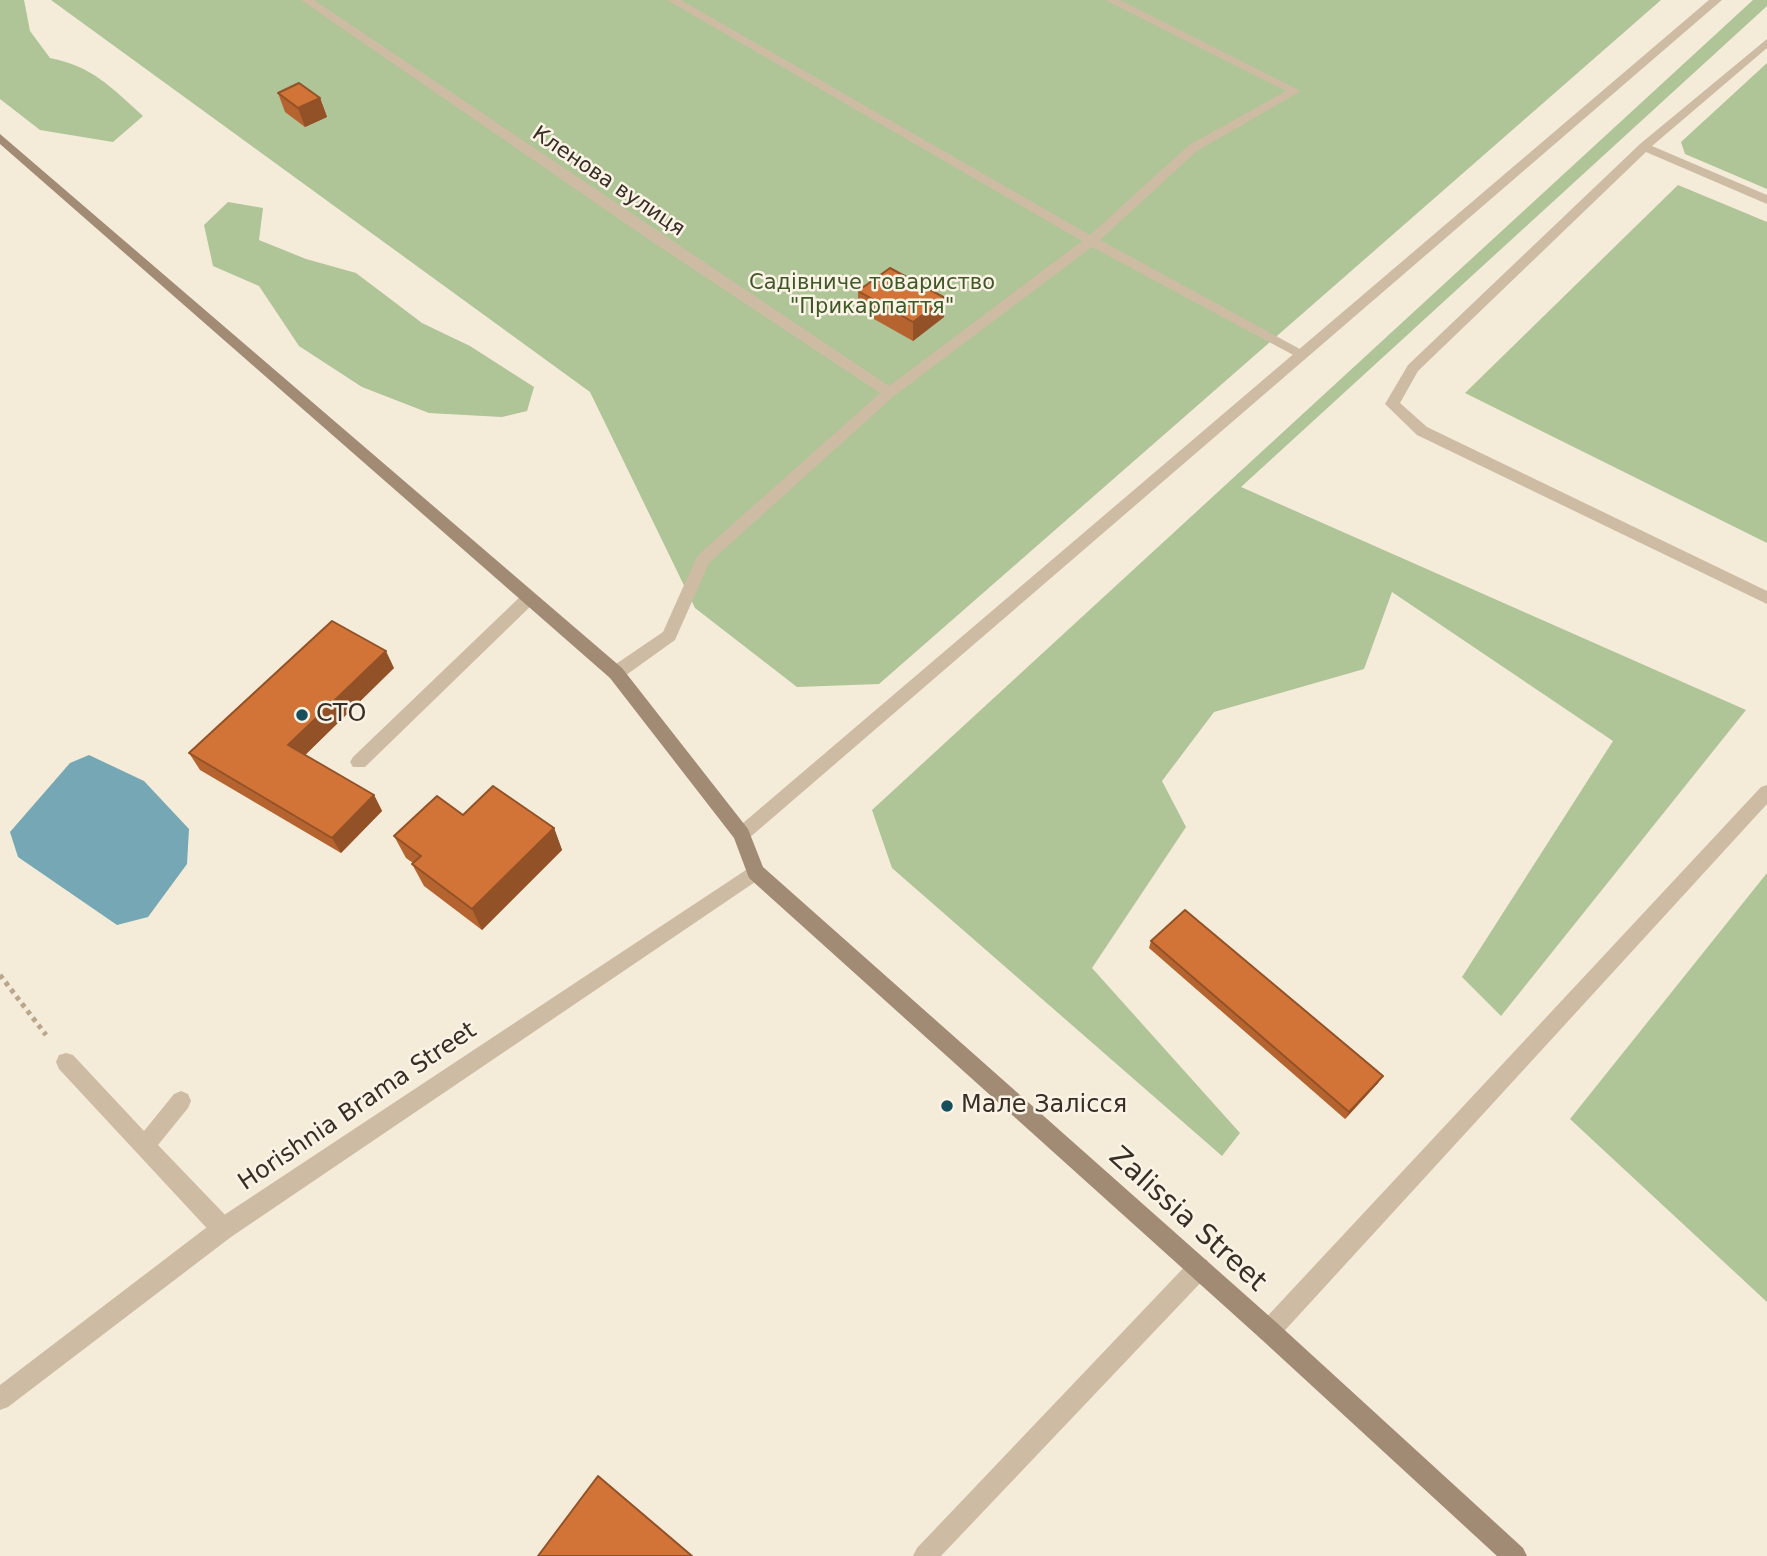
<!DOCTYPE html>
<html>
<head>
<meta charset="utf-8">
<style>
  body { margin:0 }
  canvas { display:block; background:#f4ebd9 }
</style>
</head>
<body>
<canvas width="1767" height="1556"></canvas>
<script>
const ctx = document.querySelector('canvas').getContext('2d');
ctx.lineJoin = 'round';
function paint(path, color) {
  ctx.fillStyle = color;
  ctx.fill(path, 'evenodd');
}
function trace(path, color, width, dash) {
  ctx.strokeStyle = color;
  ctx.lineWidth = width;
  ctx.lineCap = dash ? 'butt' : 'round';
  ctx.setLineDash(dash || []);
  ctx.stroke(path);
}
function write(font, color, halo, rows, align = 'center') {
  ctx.font = font + ' "DejaVu Sans",sans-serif';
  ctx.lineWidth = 5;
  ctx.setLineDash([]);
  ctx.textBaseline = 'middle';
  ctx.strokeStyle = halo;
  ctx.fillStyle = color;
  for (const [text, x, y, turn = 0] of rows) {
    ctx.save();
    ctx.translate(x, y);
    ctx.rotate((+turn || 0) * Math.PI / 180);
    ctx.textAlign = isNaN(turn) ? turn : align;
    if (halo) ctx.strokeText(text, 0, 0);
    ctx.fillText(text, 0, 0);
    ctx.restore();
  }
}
const green = new Path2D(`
  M0,0H24L30,31L50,58C92,66 112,88 143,116L113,142L40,130L0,99Z
  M51,0H1661L879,684L797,687L695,608L590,392Z
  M1753,0H1767V6L1241,487L1746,710L1501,1016L1462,977L1613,741L1392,592L1364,669L1214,712L1162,781L1186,827L1092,968L1240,1133L1222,1156L892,868L872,810Z
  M1767,63V189L1685,154L1681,142Z
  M1678,185L1767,222V543L1465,393Z
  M228,202L263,208L259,240L306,259L356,273L422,323L470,346L534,387L527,411L502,417L429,413L362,387L299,346L259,286L213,266L204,225Z
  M1767,873V1302L1570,1119Z`);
const water = new Path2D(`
  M89,755L144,781L189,829L187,864L148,917L117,925L18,857L10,832L70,763Z`);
const path = new Path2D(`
  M0,975L46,1035`);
const service = new Path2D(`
  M301,0H314L889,386L1082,241L667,0H681L1090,235L1189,145L1286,91L1105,0H1120L1301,91L1197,151L1100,240L1309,354L1302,359L1297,357L1092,247L894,396L709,563L675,640L622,678H610L608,673L610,668L663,632L697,556L880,393L651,241Z
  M1767,39V48L1652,146L1767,195V204L1646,152L1418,371L1400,403L1427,427L1767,591V604L1417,435L1385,404L1408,365L1640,144Z
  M529,592L537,598L535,602L365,767H353L350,762L353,757L523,594Z
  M1767,785V804L1277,1339L1269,1342L1261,1339L1258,1331L1261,1323L1761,787Z
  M66,1053L73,1055L144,1131L174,1094L181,1091L188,1094L191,1101L188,1108L158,1145L231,1221L234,1229L231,1237L223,1240L215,1237L59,1069L56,1062L59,1055Z`);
const minor = new Path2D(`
  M1709,0H1722L748,839L742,842L736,839L733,834L736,829Z
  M1199,1257L1207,1260L1210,1268L1207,1276L941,1556H913L917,1548L1191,1260Z`);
const tertiary = new Path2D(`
  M755,864L761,866L764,872L761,878L231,1237L8,1407L0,1410V1385L215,1221Z`);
const secondary = new Path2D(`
  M0,134L622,668L748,829L763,867L1277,1323L1523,1548L1527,1556H1497L1261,1339L749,878L734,838L610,678L0,144Z`);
const wall = new Path2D(`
  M278,93L320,98L327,117L305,127L285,112Z
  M858,291L945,298L944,317L913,341L858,310Z
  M394,668L305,755L374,795L382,811L341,853L200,770L189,753Z
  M463,815L554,828L562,850L482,930L424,886L412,864L413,863L406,858L394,836Z
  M1151,941L1378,1083L1345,1119L1149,948Z`);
const shadedWall = new Path2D(`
  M320,98L327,117L305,127L298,108Z
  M945,298L944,317L913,341V322Z
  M386,651L394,668L298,762L288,745Z
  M374,795L382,811L341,853L332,838Z
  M554,828L562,850L482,930L472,909Z
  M1383,1076L1378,1083L1345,1119L1349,1112Z`);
const building = new Path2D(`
  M299,83L320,98L298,108L278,93Z
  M890,268L945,298L913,322L858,291Z
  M332,621L386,651L288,745L374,795L332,838L189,753Z
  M493,786L554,828L472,909L412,864L421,856L394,836L437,796L463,815Z
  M1185,910L1383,1076L1349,1112L1151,941Z
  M598,1476L692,1556H538Z`);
const markers = [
  [302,715,7,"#174f5d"],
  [947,1106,7,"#174f5d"]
];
const farStreetnames = [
  ["Кленова вулиця",608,182,34]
];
const farParknames = [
  ["Садівниче товариство",872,284],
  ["\"Прикарпаття\"",872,308]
];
const poiNames = [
  ["СТО",316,715],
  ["Мале Залісся",961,1106]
];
const streetNames = [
  ["Horishnia Brama Street",358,1107,-34]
];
const nearStreetnames = [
  ["Zalissia Street",1187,1220,42]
];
paint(green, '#afc497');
paint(water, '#75a8b4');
trace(path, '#b9a78d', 5, [4.5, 4.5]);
paint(service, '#cdbca3');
paint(minor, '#cdbca3');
paint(tertiary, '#cdbca3');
paint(secondary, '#a18b75');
paint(wall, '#b56430');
paint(shadedWall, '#935127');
paint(building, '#d27438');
trace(building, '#935127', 2);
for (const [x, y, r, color] of markers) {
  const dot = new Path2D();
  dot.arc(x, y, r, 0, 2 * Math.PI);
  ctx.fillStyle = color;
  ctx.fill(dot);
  trace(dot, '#fbf4e6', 2.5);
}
write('21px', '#382e26', '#fbf4e6', farStreetnames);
write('21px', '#3f5827', '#fbf4e6', farParknames);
write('24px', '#382e26', '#fbf4e6', poiNames, 'left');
write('24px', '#382e26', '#fbf4e6', streetNames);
write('28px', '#382e26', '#fbf4e6', nearStreetnames);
</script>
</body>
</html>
